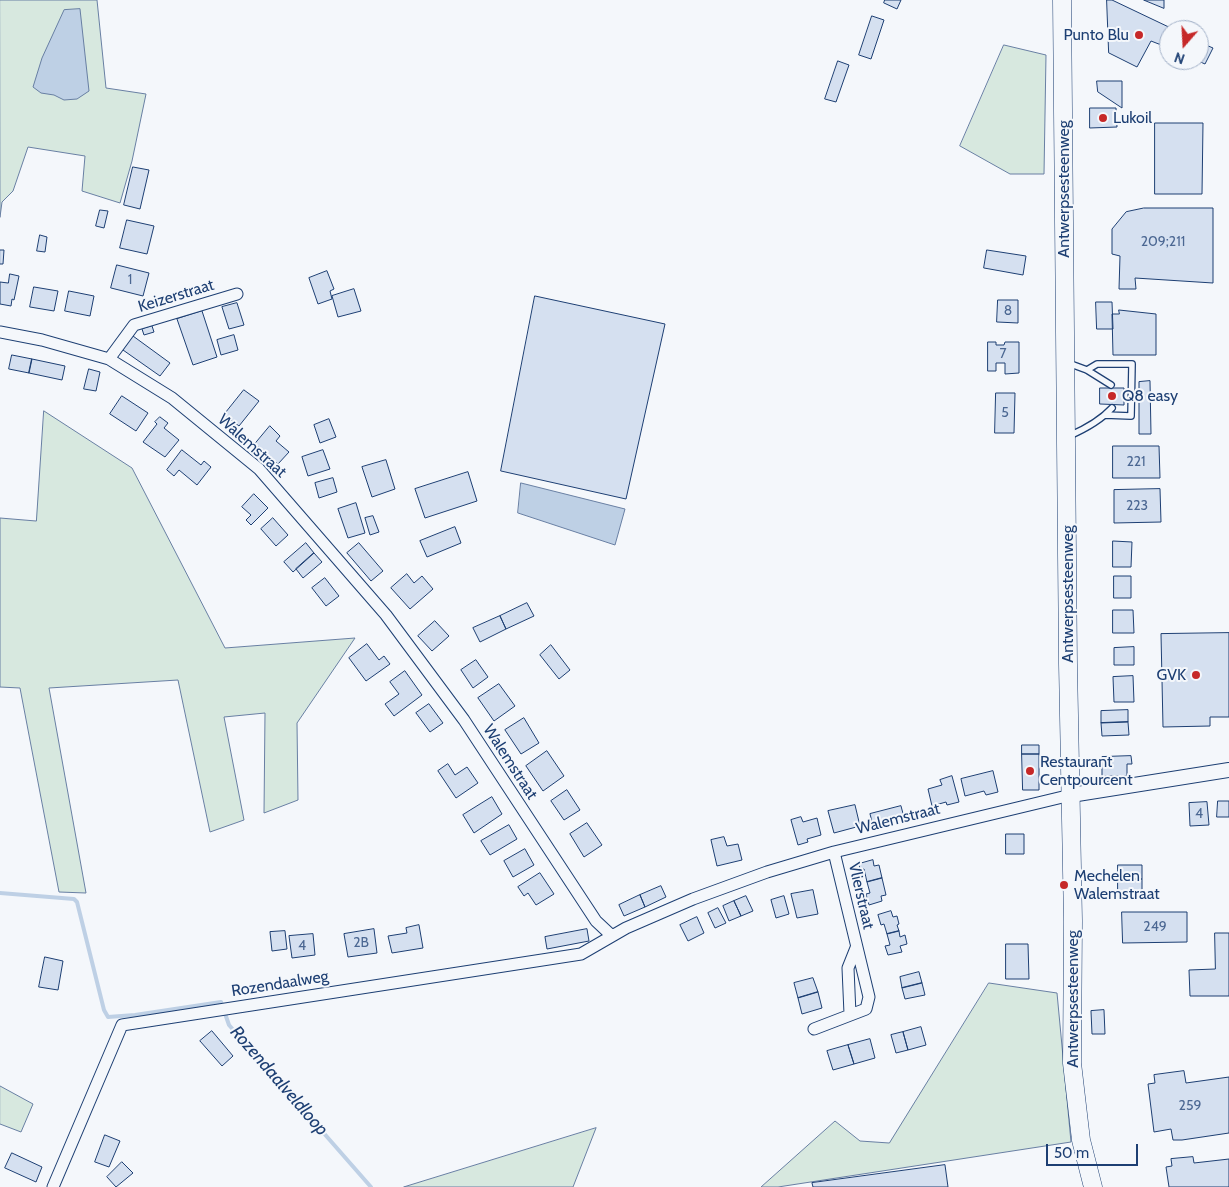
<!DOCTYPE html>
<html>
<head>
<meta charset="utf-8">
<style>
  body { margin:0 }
  #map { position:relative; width:1229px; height:1187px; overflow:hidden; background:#f4f7fb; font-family:Cabin,sans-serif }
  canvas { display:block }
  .north { position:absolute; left:1159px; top:20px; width:50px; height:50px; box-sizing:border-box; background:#f4f7fb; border:1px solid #9eadc5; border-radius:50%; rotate:199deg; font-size:14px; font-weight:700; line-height:20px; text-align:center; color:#1d3f73 }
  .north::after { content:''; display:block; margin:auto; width:18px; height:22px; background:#c62828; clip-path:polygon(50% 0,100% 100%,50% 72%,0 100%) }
  .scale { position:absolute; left:1046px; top:1144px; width:92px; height:22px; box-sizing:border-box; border:2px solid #1d3f73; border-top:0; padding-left:6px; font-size:15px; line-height:18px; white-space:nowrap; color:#1d3f73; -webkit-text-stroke:4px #f4f7fb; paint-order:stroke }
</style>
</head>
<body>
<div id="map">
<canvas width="1229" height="1187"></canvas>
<div class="north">N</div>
<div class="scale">50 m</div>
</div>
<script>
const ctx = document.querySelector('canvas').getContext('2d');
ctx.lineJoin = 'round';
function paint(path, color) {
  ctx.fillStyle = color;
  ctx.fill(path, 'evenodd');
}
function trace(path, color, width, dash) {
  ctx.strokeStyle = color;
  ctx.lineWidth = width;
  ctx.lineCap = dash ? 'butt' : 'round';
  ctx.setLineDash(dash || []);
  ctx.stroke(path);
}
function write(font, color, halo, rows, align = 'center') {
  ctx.font = font + ' Cabin,sans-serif';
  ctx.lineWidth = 4;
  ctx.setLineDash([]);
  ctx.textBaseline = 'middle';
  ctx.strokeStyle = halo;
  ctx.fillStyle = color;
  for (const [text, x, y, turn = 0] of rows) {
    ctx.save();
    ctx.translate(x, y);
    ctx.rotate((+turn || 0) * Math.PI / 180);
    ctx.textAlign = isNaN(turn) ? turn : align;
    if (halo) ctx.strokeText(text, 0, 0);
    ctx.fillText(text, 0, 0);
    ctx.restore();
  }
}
const green = new Path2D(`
  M0,0H97L106,88L146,94L132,161L120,203L82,191L85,156L28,147L13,191L2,202L0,217Z
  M1004,45L1046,55L1044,174H1010L960,146Z
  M44,411L132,468L225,648L355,638L297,723L298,800L264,813L265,713L224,717L244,820L210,832L178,680L49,688L86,893L59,892L20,688L0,687V518L36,521Z
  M989,983L1057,993L1071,1142L778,1187H761L835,1121L860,1141L889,1143Z
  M0,1086L33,1104L21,1132L0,1124Z
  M596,1128L573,1187H404Z`);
const water = new Path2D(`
  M80,9L89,91L77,99L64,100L54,95L41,93L33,87L42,58L64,10Z
  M521,483L625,509L615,545L518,513Z`);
const stream = new Path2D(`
  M0,893L74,899L77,902L104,1010L108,1017L135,1015L221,1002L229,1025L371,1187`);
const building = new Path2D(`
  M885,0H901L897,9L884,3Z
  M1107,0H1112L1175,30H1169V48L1151,41L1137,67L1109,53Z
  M1144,0H1164V8Z
  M872,16L884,20L871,59L859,55Z
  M1199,42L1213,48L1205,64L1196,60H1199Z
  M838,61L849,65L836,102L825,99Z
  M1097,81H1122V108L1098,92Z
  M1090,108H1116L1117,127L1090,128Z
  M1155,123H1203L1202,194H1155Z
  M133,167L149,170L140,209L124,205Z
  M1144,208H1213V283L1135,278L1136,289H1119L1120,256L1112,254V229L1126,212Z
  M100,210L108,211L104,228L96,226Z
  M127,220L154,226L147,254L120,248Z
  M40,235L47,237L45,252L37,251Z
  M0,250H4L3,264H0Z
  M987,250L1026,256L1023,275L984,268Z
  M117,265L149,273L143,296L111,288Z
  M327,271L334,289L330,291L332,299L318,304L309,278Z
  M10,274L19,276L14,300L12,299L11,306L0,304V282L8,283Z
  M34,287L58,291L54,311L30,307Z
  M354,289L361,311L338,317L332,296Z
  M69,291L94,296L90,316L65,311Z
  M535,296L665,324L626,499L501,471Z
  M998,300H1018V323L997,322Z
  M1096,302H1112L1113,329H1097Z
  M237,303L244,325L229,329L222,307Z
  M1119,310L1156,314V355H1113L1112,314H1119Z
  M202,311L217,357L193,365L177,319Z
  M152,326L154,332L144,335L142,329Z
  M234,335L238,350L221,355L217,340Z
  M133,336L170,363L160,376L123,350Z
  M988,342H996V345H1004L1005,342H1019V373L1005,374V363H996V371H988Z
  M12,355L32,359L29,373L9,369Z
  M32,359L65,366L62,380L29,373Z
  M89,369L100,372L96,391L84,389Z
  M1150,381L1151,434H1139V382Z
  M1100,388H1124V405L1100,404Z
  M244,390L259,401L239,426L224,415Z
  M996,393H1015L1014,433H995Z
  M122,396L148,413L136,431L110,414Z
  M160,417L168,423L164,428L179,440L165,457L143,442L157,424L155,422Z
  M329,419L336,437L320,443L314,425Z
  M270,426L280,436L276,441L289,452L278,464L255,444Z
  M1113,446H1159L1160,478H1113Z
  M182,450L201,465L204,461L211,467L197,485L179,470L174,476L167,470Z
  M323,450L330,469L308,476L302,457Z
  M386,460L395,489L372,497L362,467Z
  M468,472L477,501L425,518L415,489Z
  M333,478L337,492L319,498L315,483Z
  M1160,489L1161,522L1114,523V490Z
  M254,494L268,508L251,525L246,520L251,515L242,507Z
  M356,503L365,533L348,538L338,509Z
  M373,516L379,532L370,535L365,518Z
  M273,518L288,535L276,546L261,529Z
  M455,527L461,543L427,557L420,541Z
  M1113,541L1132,542L1131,567H1113Z
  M306,543L314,553L293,572L284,562Z
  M359,543L383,571L371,581L347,553Z
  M314,553L322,562L303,578L296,569Z
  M407,574L414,583L422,576L433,589L410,609L391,588Z
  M1114,576H1131V598H1114Z
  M325,578L339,596L326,606L312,588Z
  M527,603L534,616L506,629L500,616Z
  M1113,610H1133L1134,633H1113Z
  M500,616L506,629L480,642L473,628Z
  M435,621L449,636L432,651L418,636Z
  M1229,633V717H1210V726L1163,727L1161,634Z
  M367,644L379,660L384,656L390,664L366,681L349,658Z
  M551,645L570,670L559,679L540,655Z
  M1134,647V665H1114V648Z
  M476,660L488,677L473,688L461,670Z
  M405,671L422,695L394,716L385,704L399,694L390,682Z
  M1133,676L1134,702H1114L1113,677Z
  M499,684L515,706L494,721L478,698Z
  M429,704L443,723L430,732L416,713Z
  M1128,710V722L1101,723V711Z
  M524,718L539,743L521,754L505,730Z
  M1128,722L1129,735L1102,736L1101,723Z
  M1022,745H1039V754H1022Z
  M547,751L564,776L543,791L526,766Z
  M1022,754H1039V790H1023Z
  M1131,756L1132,764H1127V776H1102V757Z
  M448,764L455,775L467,767L478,783L456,798L438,771Z
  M993,771L998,792L986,795L984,791L965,796L961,779Z
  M952,776L959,802L947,805L946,802L932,806L928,789L942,785L940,780Z
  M567,790L580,810L564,820L551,801Z
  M492,797L502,814L474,833L463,815Z
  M1218,801H1229V817H1217Z
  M1207,802L1209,825L1190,826L1189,803Z
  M855,805L860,826L834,833L828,811Z
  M901,806L905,821L874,829L870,814Z
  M801,817L803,822L817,818L821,835L807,839L808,842L798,845L791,820Z
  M587,823L602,845L584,857L570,834Z
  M509,825L517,839L490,855L481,841Z
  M1006,834H1024V854H1006Z
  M724,837L727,846L738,844L742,860L717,866L711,840Z
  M525,849L534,865L513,877L504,861Z
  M873,860L874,866L879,865L882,878L867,882L864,869L860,870L859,864Z
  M1118,865H1142V879H1118Z
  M540,873L554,894L536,905L528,893L524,896L518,887Z
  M882,878L886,895L881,896L882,901L869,905L866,894L870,893L867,882Z
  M1118,879H1142V893H1118Z
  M661,886L666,897L645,907L640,895Z
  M813,890L818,914L797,918L791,894Z
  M640,895L645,907L624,916L619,905Z
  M746,896L753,911L741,916L734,901Z
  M784,896L789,914L776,918L771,900Z
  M734,901L741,916L729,921L723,906Z
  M718,908L726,923L715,928L708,913Z
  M891,911L893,917L897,916L899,924L897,925L899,931L887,934L884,924L881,925L878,915Z
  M1122,912H1187V942L1123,943Z
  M697,917L704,933L688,941L680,925Z
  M419,925L423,948L392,953L388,936L407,933L406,928Z
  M374,929L377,953L348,957L344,934Z
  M587,929L589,941L547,949L545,937Z
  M285,931L287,949L272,951L270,932Z
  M899,931L900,937L905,935L907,944L900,946L902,952L888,955L885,946L890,945L887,934Z
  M1215,933H1229V996H1190L1189,970L1215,969Z
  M313,934L315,955L292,958L289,936Z
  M1006,944H1028L1029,979H1006Z
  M45,957L63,961L58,990L39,987Z
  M919,972L922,983L902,988L900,977Z
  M813,978L818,992L798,998L794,983Z
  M922,983L925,995L905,999L902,988Z
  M818,992L822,1008L802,1014L798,998Z
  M1104,1010L1105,1034H1092L1091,1011Z
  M921,1027L926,1045L908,1050L903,1032Z
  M212,1031L233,1056L222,1066L200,1041Z
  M903,1032L908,1050L896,1053L891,1035Z
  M870,1039L875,1058L854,1064L848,1045Z
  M848,1045L854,1064L833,1070L827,1051Z
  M1184,1071L1186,1083L1229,1077V1133L1182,1140H1173L1171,1129L1154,1132L1148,1084L1155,1083L1154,1075Z
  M105,1135L120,1141L109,1167L95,1162Z
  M12,1153L42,1167L36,1182L5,1168Z
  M1193,1157L1194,1163L1229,1159V1187H1169L1166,1167L1172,1166L1171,1159Z
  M122,1162L133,1173L116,1187L107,1177Z
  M945,1165L948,1187H813L812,1183Z`);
const service = new Path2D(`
  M1068,363L1087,370L1111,385
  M1087,370L1097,364H1132L1131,416L1105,415
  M1069,436C1085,429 1100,421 1112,408`);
const minor = new Path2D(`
  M0,332L42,340L109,359L172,398L259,469L386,615L464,720L596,921L612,936
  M109,359L134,325L237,294
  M850,1014L848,968L856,948
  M814,1029L866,1009L869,997L834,852
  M53,1187L122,1025L581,954L626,928L693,899L767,872L834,852L1071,795`);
const tertiary = new Path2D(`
  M1071,795L1229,770`);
const primary = new Path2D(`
  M1062,0L1068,664L1073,921L1072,1063L1081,1140L1093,1187`);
const markers = [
  [1139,35,5,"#c62828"],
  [1103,118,5,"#c62828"],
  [1112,396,5,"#c62828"],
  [1196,675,5,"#c62828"],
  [1030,771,5,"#c62828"],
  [1064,885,5,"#c62828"]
];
const numberNames = [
  ["209;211",1163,242],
  ["1",130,280],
  ["8",1008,311],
  ["7",1003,354],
  ["5",1005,413],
  ["221",1136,462],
  ["223",1137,506],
  ["4",1199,814],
  ["249",1155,927],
  ["2B",361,943],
  ["4",302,946],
  ["259",1190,1106]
];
const poiNames = [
  ["Punto Blu",1129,35,"right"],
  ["Lukoil",1113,118],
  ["Q8 easy",1122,396],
  ["GVK",1186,675,"right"],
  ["Restaurant",1040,762],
  ["Centpourcent",1040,780],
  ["Mechelen",1074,876],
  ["Walemstraat",1074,894]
];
const streetNames = [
  ["Antwerpsesteenweg",1064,189,-90],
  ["Keizerstraat",176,296,-17],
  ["Walemstraat",252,446,42],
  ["Antwerpsesteenweg",1068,594,-90],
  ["Walemstraat",510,762,57],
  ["Walemstraat",898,819,-14],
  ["Vlierstraat",861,896,77],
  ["Rozendaalweg",280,984,-9],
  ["Antwerpsesteenweg",1073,999,-90]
];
const waterNames = [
  ["Rozendaalveldloop",279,1081,49]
];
paint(green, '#d7e8df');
trace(green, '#687fa3', 1);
paint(water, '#bed0e5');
trace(water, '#687fa3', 1);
trace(stream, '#bed0e5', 4);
paint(building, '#d5e0f0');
trace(building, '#1d3f73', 1);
trace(service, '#1d3f73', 8);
trace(minor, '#1d3f73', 13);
trace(tertiary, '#1d3f73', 16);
trace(primary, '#1d3f73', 19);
trace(service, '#f4f7fb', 5.5);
trace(minor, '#f4f7fb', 11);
trace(tertiary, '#f4f7fb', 14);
trace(primary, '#f4f7fb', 18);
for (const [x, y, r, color] of markers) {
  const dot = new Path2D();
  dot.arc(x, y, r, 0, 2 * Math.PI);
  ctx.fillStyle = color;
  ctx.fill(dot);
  trace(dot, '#f4f7fb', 2);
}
write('14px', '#4b6792', null, numberNames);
write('16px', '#1d3f73', '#f4f7fb', poiNames, 'left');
write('16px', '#1d3f73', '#f4f7fb', streetNames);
write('italic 18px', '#1d3f73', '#f4f7fb', waterNames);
</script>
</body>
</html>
